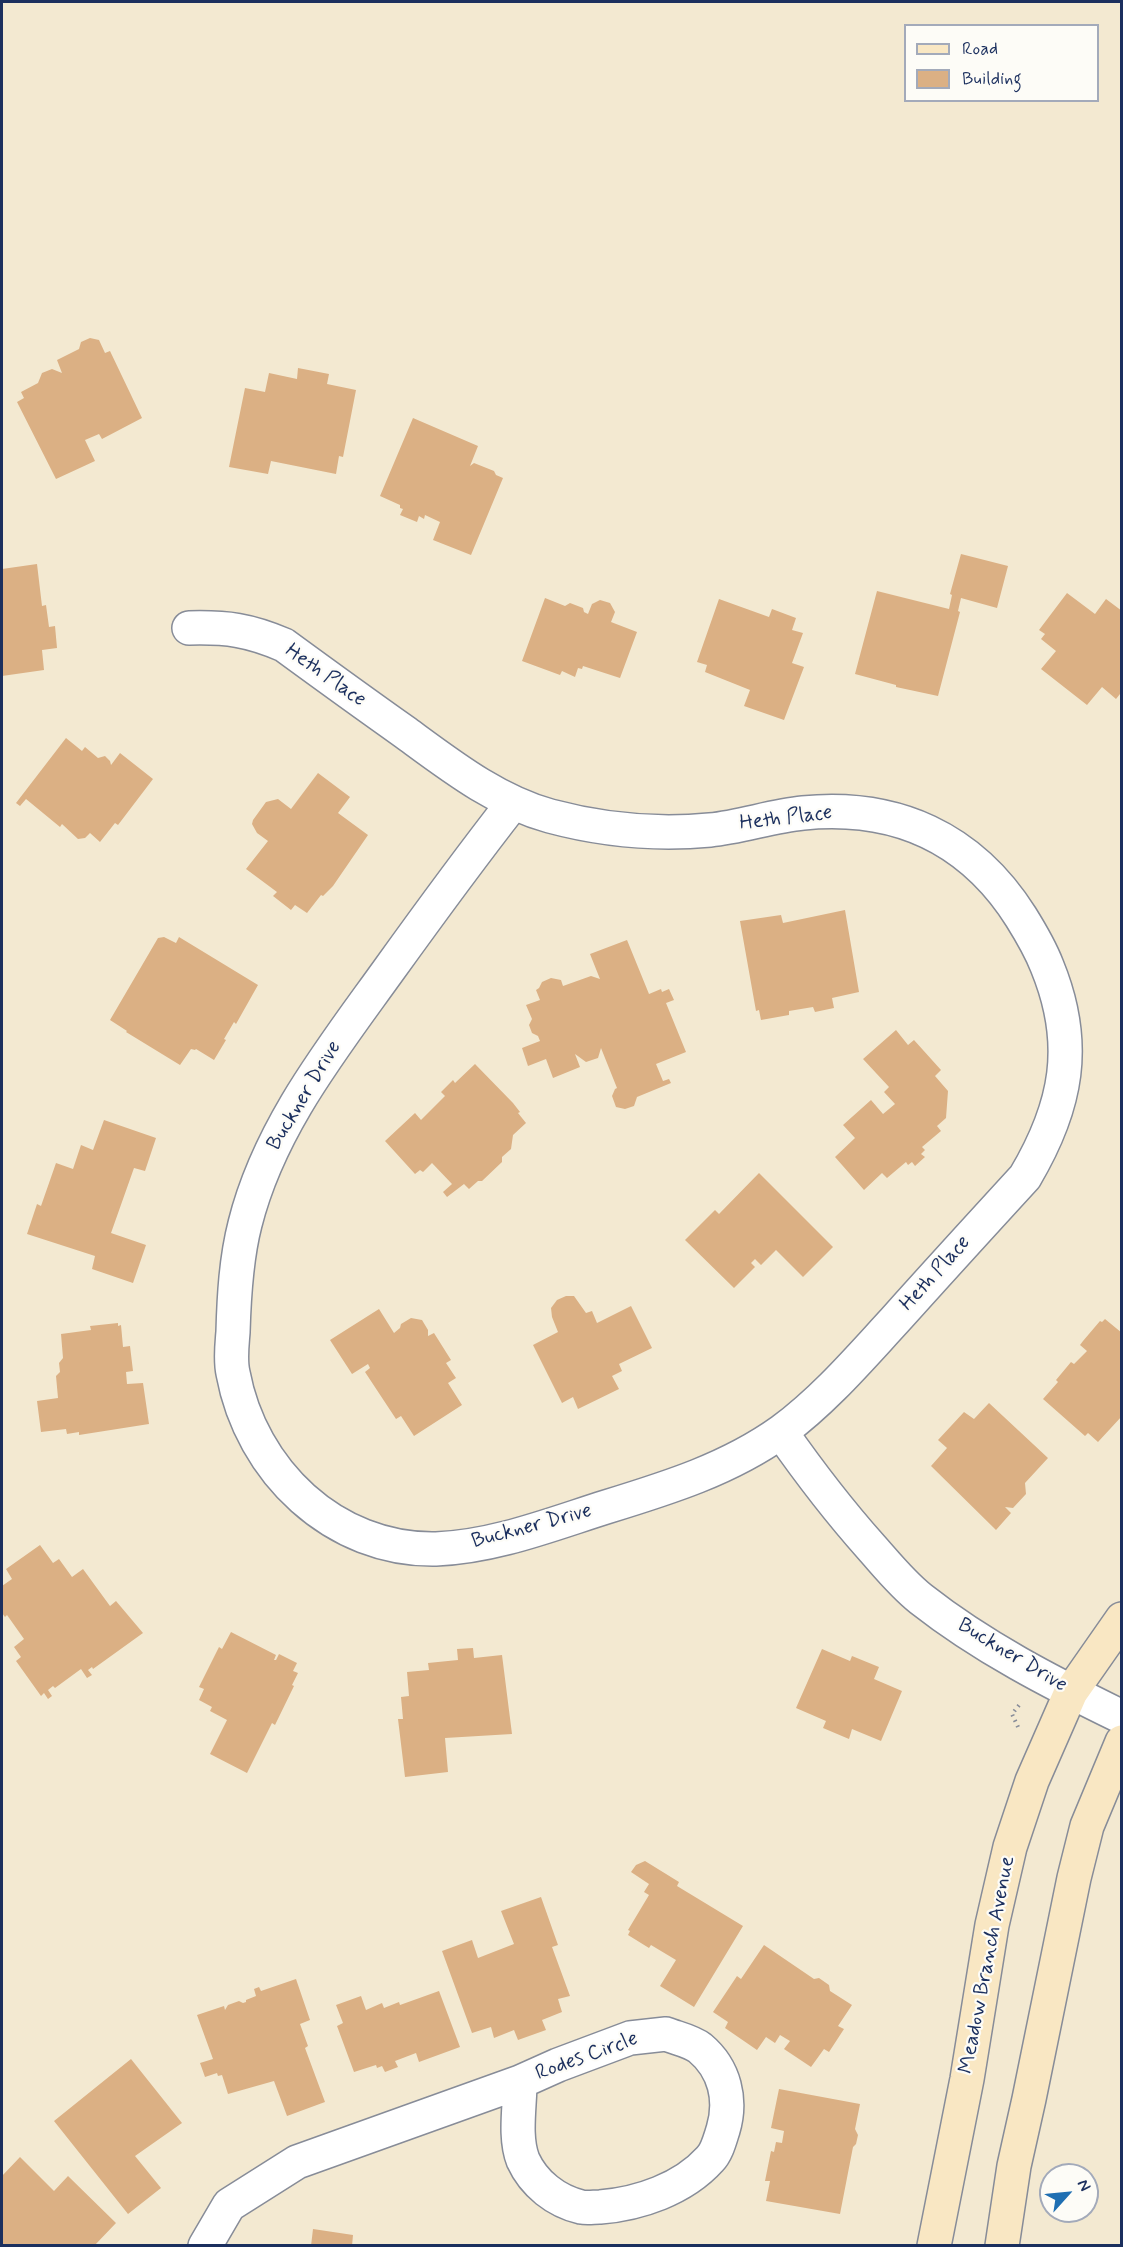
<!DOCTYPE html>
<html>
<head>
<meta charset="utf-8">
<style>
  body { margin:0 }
  #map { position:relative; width:1123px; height:2247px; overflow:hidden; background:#f3e9d1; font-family:Mynerve,sans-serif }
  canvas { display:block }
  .frame { position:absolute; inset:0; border:3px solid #1b2f5e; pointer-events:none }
  .legend { position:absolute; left:904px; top:24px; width:195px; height:78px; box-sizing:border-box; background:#fdfcf7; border:2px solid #a3aaba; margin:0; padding:8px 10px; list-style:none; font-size:18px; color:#1b2f5e }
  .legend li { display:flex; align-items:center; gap:12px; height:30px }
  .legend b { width:30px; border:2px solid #a3aaba }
  .north { position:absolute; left:1039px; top:2163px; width:60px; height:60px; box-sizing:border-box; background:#fdfcf7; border:2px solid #a3aaba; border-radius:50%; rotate:63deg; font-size:16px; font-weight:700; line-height:24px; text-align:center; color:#1b2f5e }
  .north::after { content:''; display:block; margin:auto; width:21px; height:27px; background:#1f6fb2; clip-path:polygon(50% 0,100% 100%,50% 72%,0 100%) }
</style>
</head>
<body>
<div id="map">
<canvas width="1123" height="2247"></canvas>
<div class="frame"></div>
<ul class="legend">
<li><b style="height:8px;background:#f9e7c3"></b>Road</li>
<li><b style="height:16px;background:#dbb084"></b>Building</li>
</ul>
<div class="north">N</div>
</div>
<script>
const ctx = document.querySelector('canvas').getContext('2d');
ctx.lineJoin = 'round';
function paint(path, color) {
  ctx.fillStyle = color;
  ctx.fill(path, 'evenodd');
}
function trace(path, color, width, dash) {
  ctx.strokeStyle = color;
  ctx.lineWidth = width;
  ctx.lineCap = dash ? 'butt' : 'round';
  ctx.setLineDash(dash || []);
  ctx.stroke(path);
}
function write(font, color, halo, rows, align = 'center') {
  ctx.font = font + ' Mynerve,sans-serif';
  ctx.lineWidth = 4.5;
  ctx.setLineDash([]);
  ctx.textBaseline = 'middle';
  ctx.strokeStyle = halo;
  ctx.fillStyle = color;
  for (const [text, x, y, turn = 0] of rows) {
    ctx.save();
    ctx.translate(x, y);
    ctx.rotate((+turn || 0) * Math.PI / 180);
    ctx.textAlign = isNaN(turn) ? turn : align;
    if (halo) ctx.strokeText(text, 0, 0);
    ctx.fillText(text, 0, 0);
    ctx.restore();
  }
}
const building = new Path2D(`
  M90,338L99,340L105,353L110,351L142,418L102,439L99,434L85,440L95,461L56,479L17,402L24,398L21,392L38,383L42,373L52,369L62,373L57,360L79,349L81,342Z
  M298,368L329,374L327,384L356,390L343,457L339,456L336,474L271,461L268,474L229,467L245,388L265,392L269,373L297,379Z
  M413,418L478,446L470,466L474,463L494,471L496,475L503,478L471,555L433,540L440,522L425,515L424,519L419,516L417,522L400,515L403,509L400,508V505L380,496Z
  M961,554L1008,566L997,608L961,598L958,611L960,612L938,696L896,687V685L855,674L877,591L949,609L952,595L950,594Z
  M37,564L42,606L46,605L49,627L55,626L57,648L42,650L44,670L2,676V569Z
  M1067,593L1095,614L1106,599L1122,611V695L1120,694L1116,699L1102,687L1087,705L1041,669L1056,651L1041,639L1045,634L1039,630Z
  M545,598L565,606L570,603L583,608L584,612L588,614L592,604L600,600L610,603L615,612L611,622L637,632L620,678L583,666L582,669L578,668L575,677L562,671L560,675L522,661Z
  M719,599L769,617L772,609L796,618L792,630L803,633L792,663L804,667L784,720L744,706L750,690L705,672L707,665L697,662Z
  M66,738L82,751L85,747L98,758L105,756L110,761L111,765L120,753L153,779L118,825L115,823L100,842L90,833L85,838L78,839L62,824L60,827L26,799L20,806L16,803Z
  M318,773L350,797L338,813L368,835L333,886L323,896L321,895L307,913L295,905L291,910L273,896L277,892L246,869L268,841L257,833L252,824L253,820L266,802L278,799L291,809Z
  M845,910L859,992L832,998L834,1008L815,1012L813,1007L789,1011V1015L761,1020L759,1010L756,1011L740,921L781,915L783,923Z
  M164,937L176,943L179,937L258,985L236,1024L234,1022L224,1039L226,1040L214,1060L196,1049L195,1050L191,1049L180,1065L126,1032L127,1031L110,1020L158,938Z
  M627,940L649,994L661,989L662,992L669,989L674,1000L666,1003L686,1052L656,1064L663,1081L669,1079L671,1083L637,1097L634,1106L625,1109L616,1107L612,1096L615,1089L617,1088L601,1048L598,1058L586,1062L575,1054L580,1067L553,1078L546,1059L528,1066L522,1048L540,1041L538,1036L532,1033L529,1025L532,1019L526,1005L540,1000L536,990L539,988L542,982L551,978L561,980L563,986L591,976L600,979L590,954Z
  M896,1030L908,1045L914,1040L941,1070L935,1076L948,1091L946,1118L937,1126L941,1131L922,1147L925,1150L921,1154L925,1157L915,1166L912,1162L908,1165L906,1162L887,1178L882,1173L864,1190L835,1157L855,1138L843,1125L871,1100L883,1114L895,1104L884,1092L889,1087L863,1059Z
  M475,1064L513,1103L520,1112L518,1113L526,1123L513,1135L511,1149L502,1157V1162L482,1181H478L469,1189L464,1184L447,1197L443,1192L452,1184L432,1163L423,1172L420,1170L415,1174L385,1141L415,1113L421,1120L445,1096L441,1092L453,1080L455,1083Z
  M104,1120L156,1138L145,1171L134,1168L111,1233L146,1245L133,1283L92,1269L95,1256L27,1234L37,1204L41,1206L56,1163L73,1169L81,1145L93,1150Z
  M759,1173L833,1247L803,1277L776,1250L761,1265L755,1259L751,1263L755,1267L734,1288L685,1240L715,1210L719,1214Z
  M566,1296H574L586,1313L592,1311L597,1323L631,1306L652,1348L619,1364L622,1371L612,1376L619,1389L578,1409L573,1397L562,1403L533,1345L558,1332L552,1317L551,1308L557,1300Z
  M379,1309L394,1333L400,1328L401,1324L411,1318L422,1320L428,1330V1336L434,1333L451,1360L446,1363L456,1378L448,1383L462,1405L414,1436L401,1416L396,1419L365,1372L370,1368L368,1364L352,1374L330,1340Z
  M1105,1319L1122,1333V1416L1098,1442L1088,1433L1085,1436L1043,1399L1058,1382L1056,1380L1071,1362L1074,1364L1087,1351L1080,1345L1083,1341L1100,1321L1102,1322Z
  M118,1323V1326L121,1325L123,1347L130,1346L133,1371L126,1372L127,1384L143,1383L149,1424L79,1435V1432L67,1434L66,1429L41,1432L37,1401L58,1398L56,1376L60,1372L59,1363L63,1358L61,1334L91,1330L90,1326Z
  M989,1403L1048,1458L1025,1483L1026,1494L1013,1508L1005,1507L1011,1513L996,1530L931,1466L947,1448L938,1440L964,1412L974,1419Z
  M40,1545L53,1563L59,1559L72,1577L83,1569L110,1606L116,1601L143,1633L93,1669L92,1667L88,1670L92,1675L87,1678L81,1669L55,1688L53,1686L48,1690L52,1696L48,1699L44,1693L41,1696L16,1661L21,1657L14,1647L24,1639L7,1615L5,1617L2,1613V1586L12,1579L6,1569Z
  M231,1632L276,1655L274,1660H276L279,1654L297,1663L293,1671L298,1673L292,1685L294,1686L275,1725L272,1723L247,1773L210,1754L227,1720L210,1711L212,1707L199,1700L204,1689L199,1687L219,1647L222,1649Z
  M473,1648L474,1658L502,1655L512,1734L445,1738L448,1772L405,1777L398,1719H403L401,1697L409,1696L407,1672L429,1670L428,1663L458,1660L457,1649Z
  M822,1649L850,1661L852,1656L879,1667L874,1679L902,1691L881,1741L852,1729L849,1739L823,1728L826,1721L796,1708Z
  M645,1861L679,1882L677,1886L743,1926L694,2007L660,1986L676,1960L651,1945L649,1948L628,1935L630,1931L628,1930L649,1895L644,1892L649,1884L631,1872L636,1865Z
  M541,1897L558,1945L552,1947L570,1996L558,1999L562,2012L542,2020L546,2030L518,2040L514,2030L494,2038L491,2027L472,2033L442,1951L472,1940L478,1958L514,1944L501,1911Z
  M764,1945L814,1979L819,1978L829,1985L830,1991L852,2005L838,2026L844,2029L829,2052L824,2049L811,2067L784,2049L790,2041L780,2035L775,2043L766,2037L757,2050L725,2028L728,2022L713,2012L737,1976L741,1979Z
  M296,1979L310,2020L300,2024L308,2046L305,2048L325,2102L287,2116L274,2081L228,2094L222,2075L218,2076L217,2073L205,2077L200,2063L213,2059L197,2015L224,2006L225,2010L228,2005L239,2001L243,2003L246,2002V2000L256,1996L254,1989L259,1987L261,1991Z
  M439,1991L460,2047L419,2062L416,2053L395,2061L398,2067L385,2072L382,2066L377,2068L376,2065L354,2072L337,2026L343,2023L336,2005L361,1996L366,2010L382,2003L384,2008L399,2002L400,2005Z
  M131,2059L182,2123L135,2156L161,2188L128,2214L54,2121Z
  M779,2089L860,2104L855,2129L858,2135L856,2144L853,2147L840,2214L766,2201L770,2181H765L771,2151L774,2152L776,2142L782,2143L784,2131L771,2128Z
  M20,2157L54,2191L68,2176L116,2223L94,2246H3L2,2244V2176Z
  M313,2229L353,2235L352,2246H311Z`);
const path = new Path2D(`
  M1018,1727L1012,1714L1020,1704`);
const street = new Path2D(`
  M189,628C227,627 249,630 284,645C325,675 365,704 406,733C451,766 496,801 550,816C602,830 656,835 710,830C741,827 772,816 803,813C896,804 971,838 1021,917C1031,933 1040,948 1047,966C1079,1044 1067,1106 1025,1177C981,1225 938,1272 895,1320C859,1359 825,1399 782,1431C729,1469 668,1488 606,1507C552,1524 494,1547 436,1549C334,1551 251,1471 233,1373C230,1360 232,1345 233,1332C234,1296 236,1259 245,1224C269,1128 332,1049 388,971C429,914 470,858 513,803
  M781,1432C809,1472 838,1510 871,1547C887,1565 902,1584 921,1599C982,1647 1052,1683 1122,1717
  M666,2034C676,2038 691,2041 700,2048C725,2069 732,2100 723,2130C720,2139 717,2152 710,2159C683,2189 639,2204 600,2207C594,2207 587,2208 581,2207C556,2201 534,2184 523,2160C514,2137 520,2106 520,2082L558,2065L630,2038Z
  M205,2246L229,2205L297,2162L520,2082`);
const secondary = new Path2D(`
  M934,2246L967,2079L992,1925L1010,1847L1032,1781L1071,1692L1122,1619
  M1002,2246L1014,2166L1029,2099L1074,1878L1087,1826L1122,1742`);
const streetNames = [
  ["Heth Place",325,676,35],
  ["Heth Place",786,819,-7],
  ["Buckner Drive",305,1096,-59],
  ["Heth Place",936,1274,-48],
  ["Buckner Drive",532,1527,-15],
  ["Buckner Drive",1012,1656,31],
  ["Meadow Branch Avenue",988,1965,-79],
  ["Rodes Circle",587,2057,-20]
];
paint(building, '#dbb084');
trace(street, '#878c98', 36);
trace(secondary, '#878c98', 36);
trace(path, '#878c98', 4, [1.5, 4.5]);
trace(street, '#fff', 33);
trace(secondary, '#f9e7c3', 33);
write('21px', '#1b2f5e', '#fdfcf7', streetNames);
</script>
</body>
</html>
